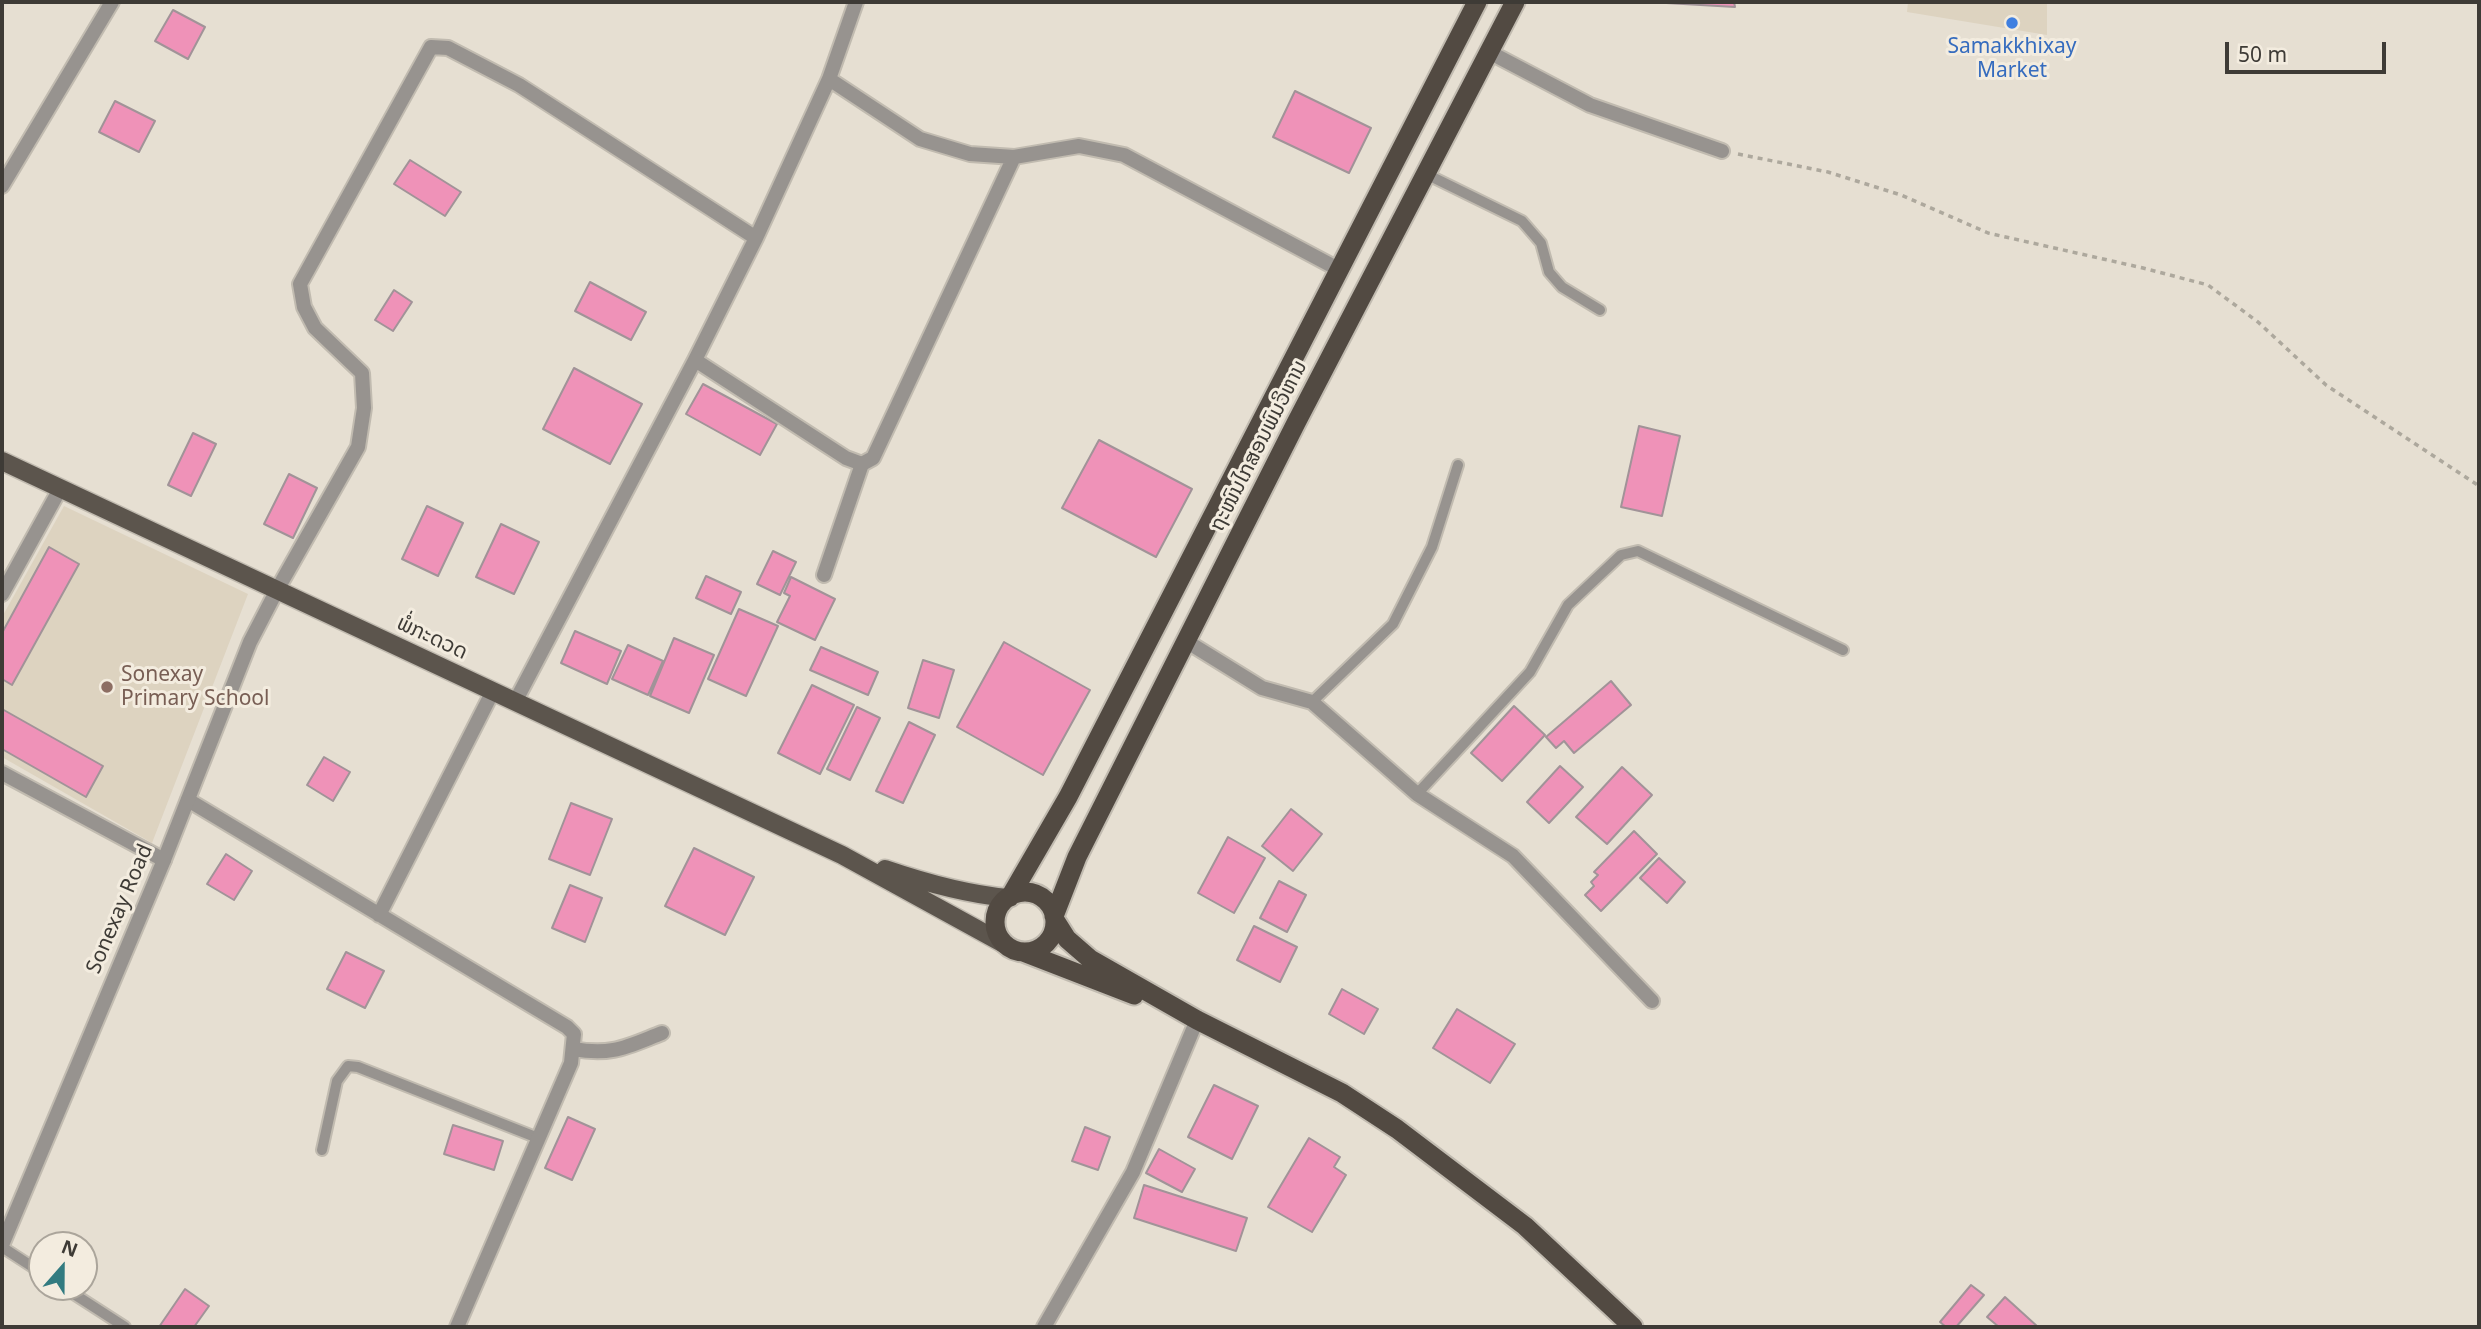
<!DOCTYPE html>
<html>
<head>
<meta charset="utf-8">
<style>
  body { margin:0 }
  #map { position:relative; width:2481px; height:1329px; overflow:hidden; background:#e6dfd2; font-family:"Noto Sans",sans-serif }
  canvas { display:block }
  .frame { position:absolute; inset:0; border:4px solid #3e3b36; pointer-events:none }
  .north { position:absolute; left:28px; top:1231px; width:70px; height:70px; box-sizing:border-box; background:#f3ecdf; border:2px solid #aba59b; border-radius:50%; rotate:21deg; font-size:19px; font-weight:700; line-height:28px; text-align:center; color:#3e3b36 }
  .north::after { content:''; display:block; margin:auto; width:24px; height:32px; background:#327b80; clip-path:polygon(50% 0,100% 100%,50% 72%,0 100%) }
  .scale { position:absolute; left:2225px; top:42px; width:161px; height:32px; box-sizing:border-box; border:4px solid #3e3b36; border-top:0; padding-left:9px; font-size:21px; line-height:24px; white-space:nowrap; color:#3e3b36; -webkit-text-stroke:5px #f3ecdf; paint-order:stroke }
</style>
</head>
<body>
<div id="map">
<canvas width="2481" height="1329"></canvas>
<div class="frame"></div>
<div class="north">N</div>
<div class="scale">50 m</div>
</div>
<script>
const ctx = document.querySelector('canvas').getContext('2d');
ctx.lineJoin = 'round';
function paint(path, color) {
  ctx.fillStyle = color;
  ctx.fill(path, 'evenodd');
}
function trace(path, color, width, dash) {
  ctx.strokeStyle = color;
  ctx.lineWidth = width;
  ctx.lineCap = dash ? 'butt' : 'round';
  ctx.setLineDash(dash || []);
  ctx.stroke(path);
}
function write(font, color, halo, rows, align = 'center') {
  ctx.font = font + ' "Noto Sans","Noto Sans Lao",sans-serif';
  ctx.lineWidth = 6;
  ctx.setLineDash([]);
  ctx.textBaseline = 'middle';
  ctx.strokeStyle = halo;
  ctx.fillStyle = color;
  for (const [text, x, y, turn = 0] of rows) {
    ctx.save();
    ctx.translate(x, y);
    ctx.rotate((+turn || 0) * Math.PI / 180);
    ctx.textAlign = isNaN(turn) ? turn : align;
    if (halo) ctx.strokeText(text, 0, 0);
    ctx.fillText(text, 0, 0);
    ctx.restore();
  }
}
const built = new Path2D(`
  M1908,2H2047V35L1907,12Z
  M64,506L248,594L152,843L2,757V617Z`);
const building = new Path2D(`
  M1649,2H1734L1735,7Z
  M173,10L205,27L188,59L155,41Z
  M1295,91L1371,128L1349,173L1273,137Z
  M115,101L155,121L139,152L99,132Z
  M410,160L461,192L445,216L394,184Z
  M590,282L646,312L631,340L575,311Z
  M394,290L412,302L393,331L375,320Z
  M574,368L642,404L610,464L543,429Z
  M703,384L777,424L760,455L686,414Z
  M1639,426L1680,436L1662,516L1621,507Z
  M193,433L216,444L191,496L168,485Z
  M1099,440L1192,489L1156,557L1062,508Z
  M289,474L317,488L293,538L264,524Z
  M427,506L463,523L438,576L402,559Z
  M501,524L539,542L514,594L476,577Z
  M49,547L79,564L12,685L2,679V633Z
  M773,551L796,562L780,595L757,584Z
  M706,576L741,592L731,614L696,598Z
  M791,577L835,599L815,640L777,622L790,596L784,593Z
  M739,609L778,626L746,696L708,679Z
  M575,631L621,651L607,684L561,663Z
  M674,638L714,655L689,713L650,696Z
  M1004,642L1090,690L1043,775L957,727Z
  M628,645L663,661L648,695L612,679Z
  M821,647L878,672L868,695L810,670Z
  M923,660L954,670L939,718L908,708Z
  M1611,681L1631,705L1574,753L1564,741L1556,748L1546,737Z
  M812,685L854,705L820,774L778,753Z
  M1514,706L1545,735L1502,781L1471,753Z
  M857,707L880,718L850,780L827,769Z
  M2,709L103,766L86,797L2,749Z
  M909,722L935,735L903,803L876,791Z
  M324,757L350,772L333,801L307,785Z
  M1560,766L1583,787L1549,823L1527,802Z
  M1622,767L1652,795L1607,844L1576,817Z
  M571,803L612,819L590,875L549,859Z
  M1291,809L1322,834L1293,871L1262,846Z
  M1634,831L1657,854L1601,911L1585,895L1594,886L1591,882L1598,875L1594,872Z
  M1228,837L1265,858L1234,913L1198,893Z
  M694,848L754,877L725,935L665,906Z
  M226,854L252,871L234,900L207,884Z
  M1659,858L1685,882L1667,903L1640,878Z
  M1279,881L1306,895L1287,932L1260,918Z
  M570,885L602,898L585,942L552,928Z
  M1254,926L1297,947L1280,982L1237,960Z
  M346,952L384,971L365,1008L327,989Z
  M1342,989L1378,1009L1364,1034L1329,1014Z
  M1457,1009L1515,1044L1490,1083L1433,1048Z
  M1214,1085L1258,1106L1232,1159L1188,1137Z
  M568,1117L595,1129L572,1180L545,1168Z
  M453,1125L503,1141L494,1170L444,1154Z
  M1085,1127L1110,1137L1098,1170L1072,1161Z
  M1309,1138L1340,1157L1334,1167L1346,1175L1312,1232L1268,1207Z
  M1159,1149L1195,1169L1182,1192L1146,1173Z
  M1144,1185L1247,1218L1236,1251L1134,1218Z
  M1971,1285L1984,1295L1956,1327H1946L1940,1322Z
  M185,1289L209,1306L194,1327H159Z
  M2005,1297L2038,1327H1999L1987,1317Z`);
const path = new Path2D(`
  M1738,154L1828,172L1901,195L1988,233L2143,268L2208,285L2258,322L2326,385L2479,486`);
const service = new Path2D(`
  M1426,174L1522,221L1541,243L1549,272L1562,287L1600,310
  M1312,702L1393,624L1432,547L1458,465
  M1417,794L1530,672L1568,605L1621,555L1638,551L1843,650
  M322,1150L337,1081L348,1066L358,1067L538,1138
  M2,1247L42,1273
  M63,1287L125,1327`);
const minor = new Path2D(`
  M1489,52L1590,105L1722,151
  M829,79L920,139L970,154L1014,157L1079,146L1124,155L1340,270
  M2,186L112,2
  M695,360L846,458L862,464L873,458L1014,157
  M824,575L862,464
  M277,590L358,447L364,408L362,373L315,328L304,307L300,284L431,47L448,48L519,85L756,238
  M2,594L60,489
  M1186,641L1262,688L1312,702L1417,794L1513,856L1652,1001
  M515,702L695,360L756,238L829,79L856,2
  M2,773L164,860
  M188,800L567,1027L574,1034L571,1063L457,1327
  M379,915L493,691
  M573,1049C612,1056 626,1047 662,1033
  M1044,1327L1133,1172L1197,1020`);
const tertiary = new Path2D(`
  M2,1245L164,860L250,642L277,590`);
const primary = new Path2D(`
  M2,461L842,855L1006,945
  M885,869C926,883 965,894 1008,898`);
const trunk = new Path2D(`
  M995 922a30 30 0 1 1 60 0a30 30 0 1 1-60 0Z
  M1010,897L1068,797L1477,2
  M1054,916L1077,857L1296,423L1515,2
  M1055,920L1067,939L1090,959L1197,1020L1342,1093L1397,1129L1525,1226L1633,1327
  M1023,952L1134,995`);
const markers = [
  [2012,23,7,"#3f7fe0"],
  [107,687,7,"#8d6e63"]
];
const shopNames = [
  ["Samakkhixay",2012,47],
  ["Market",2012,71]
];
const streetNames = [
  ["ຖະໜົນໄກສອນພົມວິຫານ",1259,446,-63],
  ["ພໍ່ກະດວດ",432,638,25],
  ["Sonexay Road",120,909,-67]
];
const educationNames = [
  ["Sonexay",121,675],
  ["Primary School",121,699]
];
paint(built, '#ddd3c0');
paint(building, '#ef92b8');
trace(building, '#a19398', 2);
trace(service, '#c1bbb0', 14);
trace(minor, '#c1bbb0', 18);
trace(tertiary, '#c1bbb0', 18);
trace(primary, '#c1bbb0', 21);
trace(trunk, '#c1bbb0', 23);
trace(path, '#ada89d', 3.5, [5, 5]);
trace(service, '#97938f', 10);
trace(minor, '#97938f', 14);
trace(tertiary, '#97938f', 14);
trace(primary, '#5c554d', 18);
trace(trunk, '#524a42', 19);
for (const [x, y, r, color] of markers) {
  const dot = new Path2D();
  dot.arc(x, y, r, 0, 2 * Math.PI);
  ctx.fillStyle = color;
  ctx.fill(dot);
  trace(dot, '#f3ecdf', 2.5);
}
write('21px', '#366cbe', '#f3ecdf', shopNames);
write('21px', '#3e3b36', '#f3ecdf', streetNames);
write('21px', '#785e54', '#f3ecdf', educationNames, 'left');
</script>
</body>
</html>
